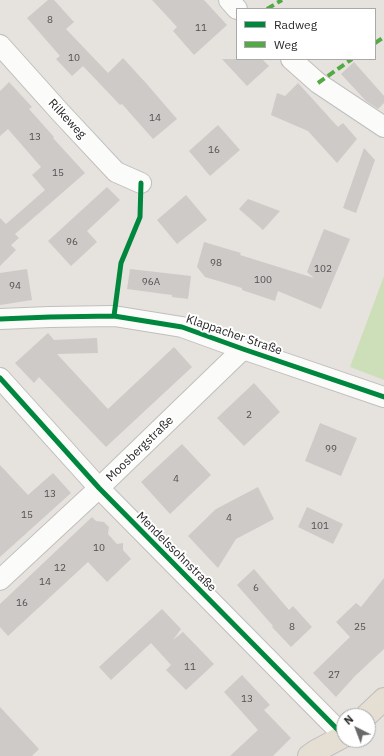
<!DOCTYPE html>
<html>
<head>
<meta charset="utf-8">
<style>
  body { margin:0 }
  #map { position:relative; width:384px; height:756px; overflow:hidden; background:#e6e2de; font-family:"IBM Plex Sans",sans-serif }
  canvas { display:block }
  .legend { position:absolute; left:236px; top:8px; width:140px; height:52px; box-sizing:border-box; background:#fff; border:1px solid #a9a9a9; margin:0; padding:5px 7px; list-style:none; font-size:12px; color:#282828 }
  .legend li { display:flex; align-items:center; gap:8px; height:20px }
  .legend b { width:20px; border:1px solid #a9a9a9 }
  .north { position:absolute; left:336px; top:708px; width:40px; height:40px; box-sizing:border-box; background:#fff; border:1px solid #a9a9a9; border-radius:50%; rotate:318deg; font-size:11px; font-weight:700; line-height:16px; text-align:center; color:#282828 }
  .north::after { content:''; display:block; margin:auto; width:14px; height:18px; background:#6a6968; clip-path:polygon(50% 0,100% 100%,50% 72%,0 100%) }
</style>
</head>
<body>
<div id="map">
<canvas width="384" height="756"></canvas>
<ul class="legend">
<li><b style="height:5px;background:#00873e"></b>Radweg</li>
<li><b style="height:5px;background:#53aa44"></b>Weg</li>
</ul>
<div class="north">N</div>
</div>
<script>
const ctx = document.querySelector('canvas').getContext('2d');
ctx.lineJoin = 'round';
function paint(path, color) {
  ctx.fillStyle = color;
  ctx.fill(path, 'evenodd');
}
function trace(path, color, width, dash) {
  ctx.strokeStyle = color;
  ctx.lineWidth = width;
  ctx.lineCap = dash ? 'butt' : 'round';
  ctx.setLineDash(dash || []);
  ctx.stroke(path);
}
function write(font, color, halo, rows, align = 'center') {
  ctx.font = font + ' "IBM Plex Sans",sans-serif';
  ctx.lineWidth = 4;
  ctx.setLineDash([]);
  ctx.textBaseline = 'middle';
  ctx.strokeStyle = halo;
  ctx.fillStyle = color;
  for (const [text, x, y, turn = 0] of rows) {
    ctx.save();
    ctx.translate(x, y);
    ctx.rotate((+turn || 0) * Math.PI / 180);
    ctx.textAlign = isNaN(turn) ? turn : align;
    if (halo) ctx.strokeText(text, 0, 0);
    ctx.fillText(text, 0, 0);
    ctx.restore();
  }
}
const green = new Path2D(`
  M384,276V380L350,367Z`);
const building = new Path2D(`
  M48,0H54L74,22L66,29L108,73L123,58L145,82L177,119L153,139L122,104L120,105L83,66L72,76L56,59L60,56L27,18Z
  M152,0H204L227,25L194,55L173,31L177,27Z
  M222,59H262L269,66L247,86Z
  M354,62L384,96V103L378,109L366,101L341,74Z
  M9,82L32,107L29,109L54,137L53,138L85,173L15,234L19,238L11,245L16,250L0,266V218L6,224L45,190L32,175L41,167L8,129L0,136V91Z
  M298,83L338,127L343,123L357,139L337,163L308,131L271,115L277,93L285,96Z
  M218,125L240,150L210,176L189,151Z
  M364,148L375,160L356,213L343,208Z
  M107,187L120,200L87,231L97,242L71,266L48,241Z
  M186,195L207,220L177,244L157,220Z
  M248,199L280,211L263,230L239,209Z
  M324,229L350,239L321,309L278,291L275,301L242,290V288L205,277L197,267L204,242L241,253L240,255L314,278L307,272Z
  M27,269L32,300L0,305V273Z
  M130,269L191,276L188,299L172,297V295L127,289Z
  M48,333L54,340L97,338L98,353L57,354L108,409L174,347L192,367L106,447L39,377L34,383L15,363Z
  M254,383L280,412L244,446L217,418Z
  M320,423L357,438L341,476L305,461Z
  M182,444L211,475L170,514L141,482Z
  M0,465L28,495L53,473L71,493L0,557Z
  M258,487L274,519L236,539L218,568L188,536L216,509Z
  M307,507L343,524L333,544L298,527Z
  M92,517L96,521L104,522L109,527L108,534L117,544L123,543V550L131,559L107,582L88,562L8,636L0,627V604Z
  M254,569L289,610L293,606L312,627L291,647L272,627L273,626L237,585Z
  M384,578V649L355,676L336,697L313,673L350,637L336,622L356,603L361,607Z
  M162,609L181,629L173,640L183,632L214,664L186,690L166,670L171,665L151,643L111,680L99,667Z
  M242,675L270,705L264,710L291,738L273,756H230L258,730L224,692Z
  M0,707L39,749L32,756H0Z`);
const minor = new Path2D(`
  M229,0L237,9
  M0,45L60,112L116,172L141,183
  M291,59L318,83L384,127
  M0,319L50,317L114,316L182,327L243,349L384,397
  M0,378L99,488L344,736
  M0,580L99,488L243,349`);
const major = new Path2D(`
  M366,716L384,699
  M309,756L316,751L344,736`);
const quiet = new Path2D(`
  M267,9L282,0
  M375,43L384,37
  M318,83L352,59`);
const cycleway = new Path2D(`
  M114,316L121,263L140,217L141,183
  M0,319L50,317L114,316L182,327L243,349L384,397
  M0,378L99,488L344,736`);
const numberNames = [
  ["8",50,20],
  ["11",201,28],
  ["10",74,58],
  ["14",155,118],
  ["13",35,137],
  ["16",214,150],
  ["15",58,173],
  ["96",72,242],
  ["98",216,263],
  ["102",323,269],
  ["100",263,280],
  ["96A",151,282],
  ["94",15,286],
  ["2",249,415],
  ["99",331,449],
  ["4",176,479],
  ["13",50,494],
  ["15",27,515],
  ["4",229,518],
  ["101",320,526],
  ["10",99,548],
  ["12",60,568],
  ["14",45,582],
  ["6",256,588],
  ["16",22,603],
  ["8",292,627],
  ["25",360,627],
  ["11",190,667],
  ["27",334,675],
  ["13",247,699]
];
const streetNames = [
  ["Rilkeweg",67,119,47],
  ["Klappacher Straße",234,335,19],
  ["Moosbergstraße",140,449,-44],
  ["Mendelssohnstraße",176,552,45]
];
paint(green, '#cddfb9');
paint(building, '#cdcac8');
trace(minor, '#c0bfbf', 22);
trace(major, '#bfbdbc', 24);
trace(minor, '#fbfbfa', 20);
trace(major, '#e4ded3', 22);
trace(quiet, '#53aa44', 4, [8, 4]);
trace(cycleway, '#00873e', 5);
write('10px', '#525151', null, numberNames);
write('12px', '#282828', '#fff', streetNames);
</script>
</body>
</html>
